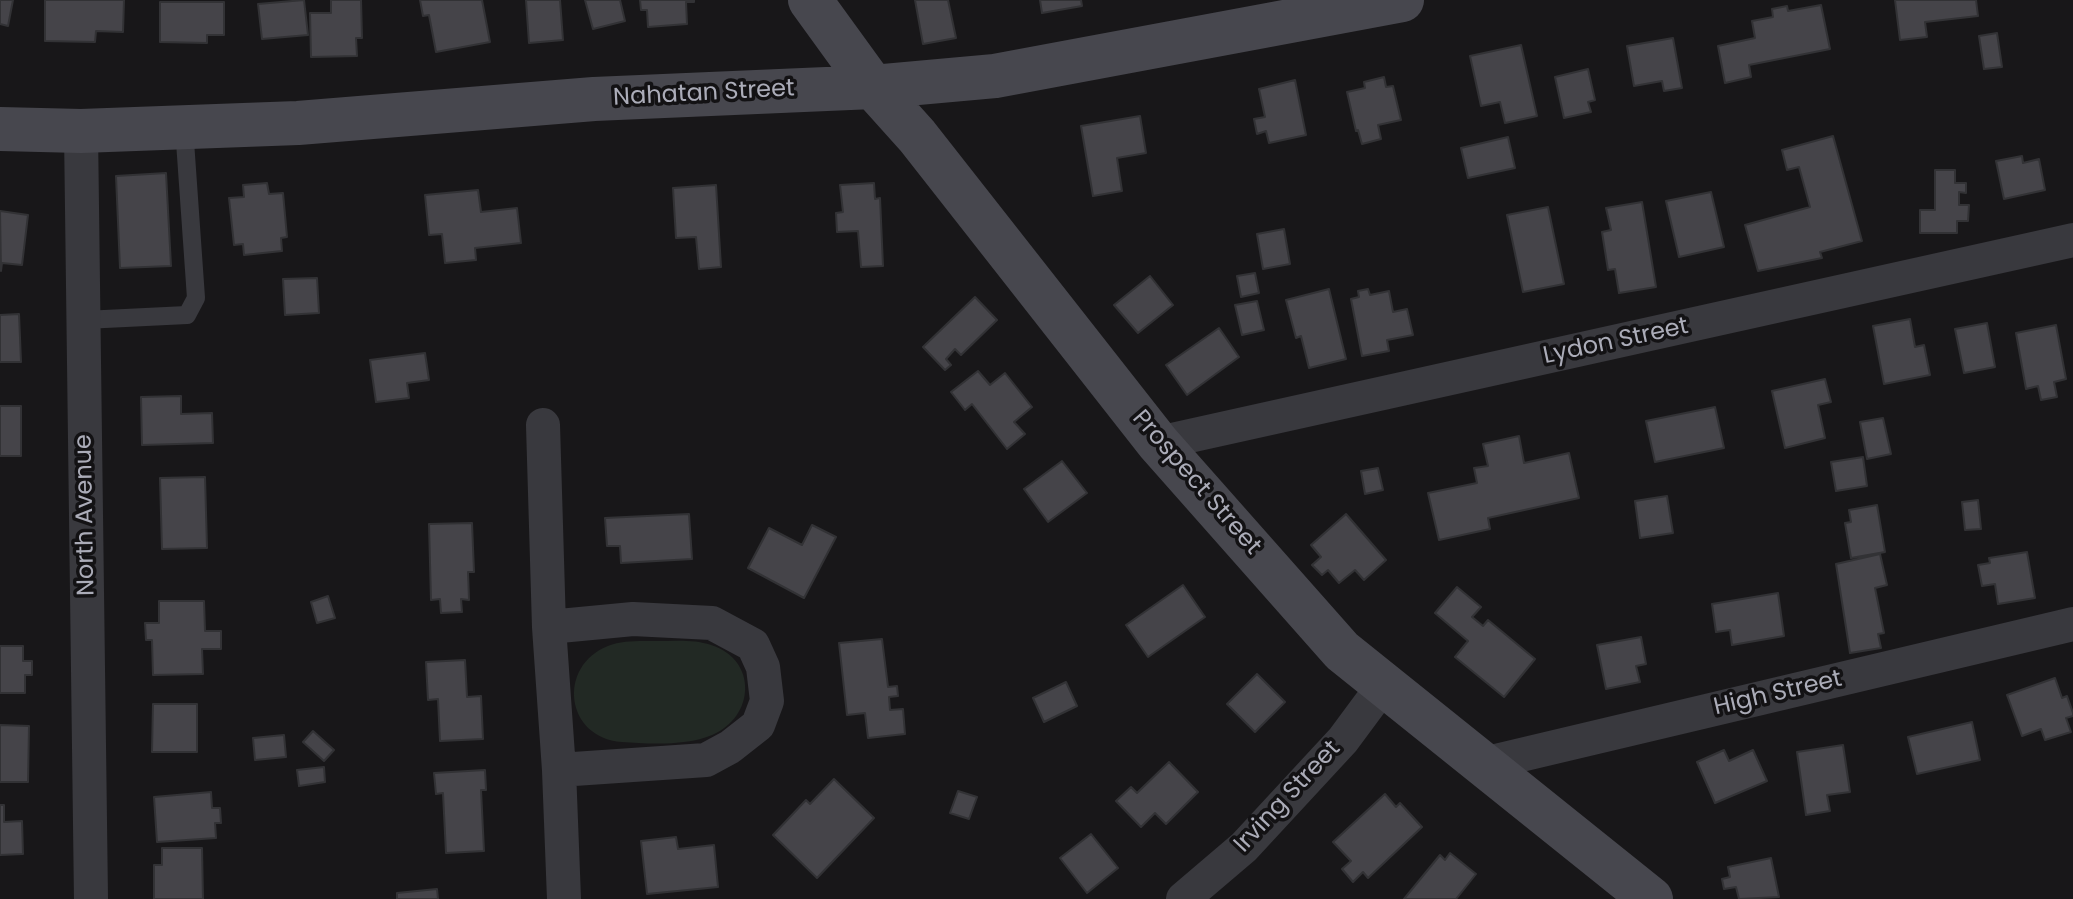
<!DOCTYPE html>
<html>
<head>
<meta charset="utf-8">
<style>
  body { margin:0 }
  canvas { display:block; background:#181719 }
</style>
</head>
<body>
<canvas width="2073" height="899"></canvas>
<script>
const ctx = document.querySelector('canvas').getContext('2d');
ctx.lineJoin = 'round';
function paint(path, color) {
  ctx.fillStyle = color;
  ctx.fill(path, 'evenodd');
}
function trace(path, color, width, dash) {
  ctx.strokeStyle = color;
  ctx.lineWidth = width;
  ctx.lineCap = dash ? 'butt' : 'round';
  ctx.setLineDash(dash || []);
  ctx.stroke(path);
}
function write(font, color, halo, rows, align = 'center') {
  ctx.font = font + ' Poppins,sans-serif';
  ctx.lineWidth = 7;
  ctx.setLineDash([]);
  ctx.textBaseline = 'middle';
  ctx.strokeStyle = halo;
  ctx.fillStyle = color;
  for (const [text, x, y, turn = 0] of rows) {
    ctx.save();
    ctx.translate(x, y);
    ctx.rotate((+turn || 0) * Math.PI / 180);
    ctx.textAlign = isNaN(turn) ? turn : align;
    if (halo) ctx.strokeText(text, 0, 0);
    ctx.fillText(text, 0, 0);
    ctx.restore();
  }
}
const green = new Path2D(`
  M656,641C674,641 694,639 711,645C758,660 755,717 712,735C686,746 649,744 622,742C565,738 557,666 608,646C623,640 640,641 656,641Z`);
const building = new Path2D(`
  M0,0H13L8,26L0,24Z
  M45,0H124L123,32L96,31L95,42L45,41Z
  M304,0L308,35L262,39L258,4Z
  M331,0H361L362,38H356L357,56L311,57L310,13H331Z
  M420,0H482L490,42L436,52L429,15L423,16Z
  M526,0H560L563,40L529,43Z
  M585,0H620L625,21L593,29Z
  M640,0H694V2H686L687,24L648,27L647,10H641Z
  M915,0H948L956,38L923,44Z
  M1040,0H1081L1082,6L1042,13Z
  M1895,0H1976L1978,16L1925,22L1927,37L1900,40Z
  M160,2H224V35H207V43L160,42Z
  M1821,5L1830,49L1749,65L1751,77L1725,83L1718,46L1755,38L1752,21L1773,17L1772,9L1787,6L1788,11Z
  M1997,33L2002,67L1984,69L1979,36Z
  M1673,38L1682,88L1664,91L1662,81L1634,86L1627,46Z
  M1521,45L1537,116L1505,123L1500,102L1481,106L1470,56Z
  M1588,69L1595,100L1588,102L1591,112L1564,118L1555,77Z
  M1384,77L1386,87L1393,86L1401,120L1378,125L1381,139L1362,144L1358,130L1356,131L1347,92L1365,88L1364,82Z
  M1295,80L1306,135L1269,143L1266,131L1257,134L1254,119L1265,117L1259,89Z
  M1140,116L1146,153L1117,158L1122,191L1093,196L1081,126Z
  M1833,136L1862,241L1820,252L1822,258L1758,271L1745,225L1810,207L1799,167L1787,170L1782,150Z
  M1508,137L1515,168L1468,178L1461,148Z
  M2022,156L2023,163L2039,159L2045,190L2004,199L1996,161Z
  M1935,170H1955V183H1966V193L1959,192V205H1969L1968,221H1957V233H1920V210H1935Z
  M166,173L171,266L120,268L116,176Z
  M267,183L269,194L283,193L287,237L281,238L282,251L244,255L243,244L234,245L229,198L244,197L243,185Z
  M874,183L875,199L880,198L883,266L861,267L858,231L837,232L836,213L843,212L840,185Z
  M716,185L721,267L699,269L696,237L676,238L673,188Z
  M478,190L481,212L517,208L521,243L475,248L476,260L445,263L442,234L429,235L425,195Z
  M1711,192L1724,247L1679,257L1666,201Z
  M1642,202L1656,287L1619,293L1615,269L1608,270L1602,232L1611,230L1606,208Z
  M1548,207L1564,284L1523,292L1507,215Z
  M0,211L28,215L22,265L2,263L1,271Z
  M1284,229L1290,264L1263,269L1257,234Z
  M1255,273L1259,293L1241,297L1237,276Z
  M1150,276L1173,305L1138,333L1114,305Z
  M317,278L319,313L285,315L283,279Z
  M1329,289L1346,359L1309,368L1301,336L1296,338L1286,300Z
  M1368,289L1370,295L1389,291L1393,312L1407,309L1413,335L1387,340L1389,351L1362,356L1351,299L1359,297L1358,291Z
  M975,297L997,320L961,355L955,349L946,359L951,365L945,370L923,347Z
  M1257,301L1264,330L1242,335L1235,305Z
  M19,314L21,362H0V315Z
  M1910,319L1915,347L1924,345L1930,375L1884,384L1873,326Z
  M1987,323L1995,367L1964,373L1955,329Z
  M2056,325L2066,379L2054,382L2057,397L2041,400L2038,386L2026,389L2016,333Z
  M1219,328L1239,357L1187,395L1166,365Z
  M425,353L429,380L407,383L409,398L376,402L370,360Z
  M978,371L990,385L1005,373L1032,407L1014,422L1025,434L1007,449L972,404L965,410L951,392Z
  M1825,379L1831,402L1818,405L1825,438L1785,448L1772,391Z
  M181,396V414L212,413L213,443L142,445L141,397Z
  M0,406H21V456H0Z
  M1715,407L1724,448L1655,462L1646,421Z
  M1883,418L1891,454L1867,459L1860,422Z
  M1519,436L1524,463L1569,453L1579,498L1488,518L1490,529L1439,540L1428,493L1477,483L1474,468L1488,466L1483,444Z
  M1863,457L1867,486L1836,491L1831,462Z
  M1062,461L1087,493L1048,522L1024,489Z
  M1378,468L1383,490L1365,494L1361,471Z
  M205,477L207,548L162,549L160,478Z
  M1667,496L1673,533L1640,538L1635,501Z
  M1978,500L1981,529L1965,530L1962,502Z
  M1877,505L1885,552L1851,558L1845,523L1851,522L1849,510Z
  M689,514L692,559L621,563L620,546H607L605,518Z
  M1346,514L1386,560L1364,580L1355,570L1339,583L1328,570L1322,575L1312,565L1321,557L1311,545Z
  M472,523L474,572H468L469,600L461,599L462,612L441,613L440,599L431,600L429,524Z
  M812,525L836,537L804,598L748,568L769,528L802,545Z
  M2027,552L2035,598L1998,604L1995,584L1982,586L1978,565L1990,563L1989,558Z
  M1880,554L1887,585L1875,588L1884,633L1878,634L1881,648L1850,653L1836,564Z
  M1183,585L1205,617L1148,657L1126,625Z
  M1457,587L1481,607L1472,617L1483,626L1488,620L1535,659L1504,697L1455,657L1468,641L1435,613Z
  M1778,593L1784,636L1732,645L1730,630L1716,632L1712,604Z
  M328,596L335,618L317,623L311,602Z
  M159,601H204L205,631H221V649H202L203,674L153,675L152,640H146L145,623H159Z
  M1641,637L1646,664L1636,666L1640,682L1606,689L1597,645Z
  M882,639L888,687L897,686L898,696L889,697L890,710L903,709L905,734L868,738L865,713L847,715L839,643Z
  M0,646H23V661H32V675H25V693H0Z
  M465,660L467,697L481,696L483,739L440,741L438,699L428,700L426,662Z
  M1257,674L1285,702L1255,732L1227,704Z
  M2055,678L2062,698L2067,696L2073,713V716L2066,718L2071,732L2045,740L2041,729L2022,736L2007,695Z
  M1066,682L1077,706L1044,722L1033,698Z
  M153,704H197V752H152Z
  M1972,722L1980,760L1917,774L1908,737Z
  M0,725L29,726L28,782H0Z
  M313,731L334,750L324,761L303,742Z
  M284,735L286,757L255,760L253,738Z
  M1843,745L1850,792L1827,795L1830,811L1806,815L1797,752Z
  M1724,750L1729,761L1753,750L1767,781L1715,803L1697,762Z
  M1169,762L1198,792L1166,824L1155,813L1141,827L1116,801L1131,787L1137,793Z
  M324,767L325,782L299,786L297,770Z
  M485,770L486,790H481L484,851L446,853L443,793L436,794L434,773Z
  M834,779L874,818L817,878L773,835L806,800L810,804Z
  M958,791L977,797L969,819L950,813Z
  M211,792L212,808H220L221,823H215L216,838L157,842L154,797Z
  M1385,794L1396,807L1400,803L1422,827L1368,878L1363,872L1353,882L1342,869L1351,861L1333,842Z
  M0,805H4V822L22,821L23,854L0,855Z
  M1091,834L1118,868L1087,893L1060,858Z
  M676,837L678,849L714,845L718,887L647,894L641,841Z
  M162,848H202L203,899H154V865H162Z
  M1450,853L1476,874L1456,899H1404L1440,855L1445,860Z
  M1771,858L1779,897L1739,899L1736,887L1724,889L1722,879L1730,877L1728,867Z
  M437,889L438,899H397V893Z`);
const lane = new Path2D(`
  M84,320L187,315L196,298L184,127`);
const street = new Path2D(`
  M81,131L91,899
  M543,425L549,627L559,770L564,899
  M1158,443L2073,240
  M549,627L633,619L712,623L753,645L763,667L767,701L758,725L730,747L706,760L559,770
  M1483,764L2073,624
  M1183,899L1244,847L1343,740L1383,686`);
const secondary = new Path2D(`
  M810,0L873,87L917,136L1158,443L1342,651L1651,899
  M0,129L81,131L298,123L594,99L873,87L995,76L1402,0`);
const streetNames = [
  ["Nahatan Street",704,94,-3],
  ["Lydon Street",1616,342,-12],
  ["Prospect Street",1196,483,49],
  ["North Avenue",86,515,-91],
  ["High Street",1778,694,-13],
  ["Irving Street",1288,797,-47]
];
paint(green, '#222924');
paint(building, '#454449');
trace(building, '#323235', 2);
trace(lane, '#39393e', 18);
trace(street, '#39393e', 34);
trace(secondary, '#47474e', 44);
write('24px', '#abacb8', '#131214', streetNames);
</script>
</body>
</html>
